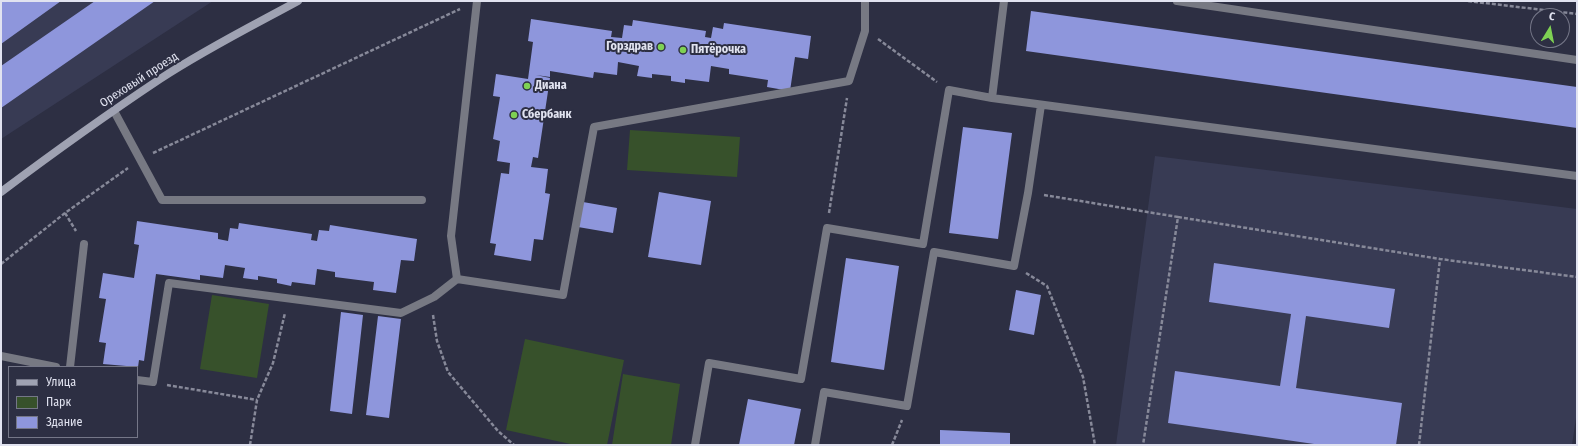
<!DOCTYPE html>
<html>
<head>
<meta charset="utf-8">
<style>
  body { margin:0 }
  #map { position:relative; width:1578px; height:446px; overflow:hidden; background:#2d2f43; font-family:"Fira Sans Condensed",sans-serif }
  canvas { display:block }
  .frame { position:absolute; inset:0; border:2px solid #e1e3f0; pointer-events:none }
  .legend { position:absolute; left:8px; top:366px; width:130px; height:72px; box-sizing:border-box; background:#2d2f43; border:1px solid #757788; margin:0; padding:5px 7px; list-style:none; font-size:12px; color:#e1e3f0 }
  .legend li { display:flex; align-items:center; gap:8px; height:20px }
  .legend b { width:20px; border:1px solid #757788 }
  .north { position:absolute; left:1530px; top:8px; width:40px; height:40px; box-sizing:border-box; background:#2d2f43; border:1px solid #757788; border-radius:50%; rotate:10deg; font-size:11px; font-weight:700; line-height:16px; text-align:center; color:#e1e3f0 }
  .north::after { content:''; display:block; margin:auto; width:14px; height:18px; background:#7ed153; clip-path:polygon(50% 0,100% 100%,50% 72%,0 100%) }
</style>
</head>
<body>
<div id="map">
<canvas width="1578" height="446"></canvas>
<div class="frame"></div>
<ul class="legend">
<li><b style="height:5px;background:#9fa2b2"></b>Улица</li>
<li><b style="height:11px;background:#37512b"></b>Парк</li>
<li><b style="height:11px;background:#8e96dc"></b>Здание</li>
</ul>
<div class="north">С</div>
</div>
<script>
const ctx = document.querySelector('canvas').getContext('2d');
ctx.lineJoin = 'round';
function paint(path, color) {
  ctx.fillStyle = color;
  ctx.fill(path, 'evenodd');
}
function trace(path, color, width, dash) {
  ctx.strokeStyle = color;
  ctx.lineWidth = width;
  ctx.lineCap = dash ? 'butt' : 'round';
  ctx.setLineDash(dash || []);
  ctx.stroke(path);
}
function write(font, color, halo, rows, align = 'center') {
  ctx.font = font + ' "Fira Sans Condensed",sans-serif';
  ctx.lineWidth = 4;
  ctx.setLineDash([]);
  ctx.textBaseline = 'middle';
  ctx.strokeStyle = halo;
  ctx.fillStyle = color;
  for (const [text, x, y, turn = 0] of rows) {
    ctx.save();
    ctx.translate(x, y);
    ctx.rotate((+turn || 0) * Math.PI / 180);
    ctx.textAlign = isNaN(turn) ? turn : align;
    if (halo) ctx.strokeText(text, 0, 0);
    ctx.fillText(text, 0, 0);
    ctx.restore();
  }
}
const built = new Path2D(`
  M1,1H213L1,139Z
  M1155,156L1577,209V411L1572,445H1116Z`);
const green = new Path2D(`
  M630,130L740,137L737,177L627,170Z
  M212,295L269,304L257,378L200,369Z
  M525,339L624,360L607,445H575L506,430Z
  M623,374L680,384L671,445H612Z`);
const building = new Path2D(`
  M1,1H61L1,44Z
  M95,1H155L1,108V66Z
  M1031,11L1577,87V128L1026,51Z
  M531,19L612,31L611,37L622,38L624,25L632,26L633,20L706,31L705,37L711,38L713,27L723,29L724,23L811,36L808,59L795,57L790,91L767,87L768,80L729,74V69L711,66L709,82L685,79V83L671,81V76L652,74V78L637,76L639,66L618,62L617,75L594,72L593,78L550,71V77L536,75L550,78L538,158L533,157L531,167L548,169L545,193L550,194L543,240L534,239L531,261L494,255L496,244L490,243L501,173L509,174L510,163L497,161L500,141L493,139L500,97L493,96L496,74L528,79L533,42L528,41Z
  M963,127L1012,133L998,239L949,233Z
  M659,192L711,201L701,265L648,257Z
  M583,202L617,208L613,233L578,227Z
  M137,221L218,233V239L228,241L230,228L238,229L239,223L312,234L311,240L317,241L319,230L329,231L330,225L417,239L414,261L401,260L396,293L373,290L374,282L335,277V272L317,269L315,285L292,282L291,286L277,283V279L258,276V280L243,278L245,268L225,265L223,278L200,275V280L156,274L144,361L139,360L138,367L103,364L106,343L99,342L106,299L99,298L103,273L134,278L139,245L134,244Z
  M846,258L899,266L884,370L831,362Z
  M1214,263L1395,289L1389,328L1306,316L1296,388L1402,403L1396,445H1321L1168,423L1175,371L1280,386L1291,314L1209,302Z
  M1016,290L1041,295L1034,335L1009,330Z
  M341,312L363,315L352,414L330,411Z
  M378,316L401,319L389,418L366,415Z
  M748,399L801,409L794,445H739Z
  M940,430L1010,433V445H940Z`);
const path = new Path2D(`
  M1468,1L1577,14
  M878,39L937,82
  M153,153L460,9
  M1044,195L1178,217L1143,445
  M65,213L76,231
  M829,213L847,98
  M1178,217L1440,259L1577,277
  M1,264L65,213L128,168
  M1026,273L1047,286L1083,377L1095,445
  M433,315L437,341L448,372L498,431L514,445
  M167,385L257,400
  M250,445L257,400L273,363L285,313
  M892,445L902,420
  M1419,445L1440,259`);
const lane = new Path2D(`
  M1004,1L992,98L1577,176
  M1177,1L1577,60
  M114,111L162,200H422
  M457,279L563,295L594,127L849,81L865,31V1
  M1,356L56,367
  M70,367L84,244
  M137,380L153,382L169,283L401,313L434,297L457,279L451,236L477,1
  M695,445L709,363L801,379L827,228L923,244L949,90L992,98
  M815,445L824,392L907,406L934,252L1014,266L1028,193L1041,105`);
const secondary = new Path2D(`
  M1,192C53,153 106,115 160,79C204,50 252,26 298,1`);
const markers = [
  [661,47,4,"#7ed153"],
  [683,50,4,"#7ed153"],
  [527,86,4,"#7ed153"],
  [514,115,4,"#7ed153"]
];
const poiNames = [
  ["Горздрав",653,47,"right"],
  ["Пятёрочка",691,50],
  ["Диана",535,86],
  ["Сбербанк",522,115]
];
const streetNames = [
  ["Ореховый проезд",139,80,-33]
];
paint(built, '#383b54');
paint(green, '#37512b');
paint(building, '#8e96dc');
trace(path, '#878999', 2.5, [4, 2]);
trace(lane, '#777983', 8);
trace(secondary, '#9fa2b2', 8);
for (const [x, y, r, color] of markers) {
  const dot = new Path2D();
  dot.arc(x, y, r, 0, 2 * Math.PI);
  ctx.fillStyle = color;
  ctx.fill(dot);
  trace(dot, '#2d2f43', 1.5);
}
write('bold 12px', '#e1e3f0', '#2d2f43', poiNames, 'left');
write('12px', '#e1e3f0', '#2d2f43', streetNames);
</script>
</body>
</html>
